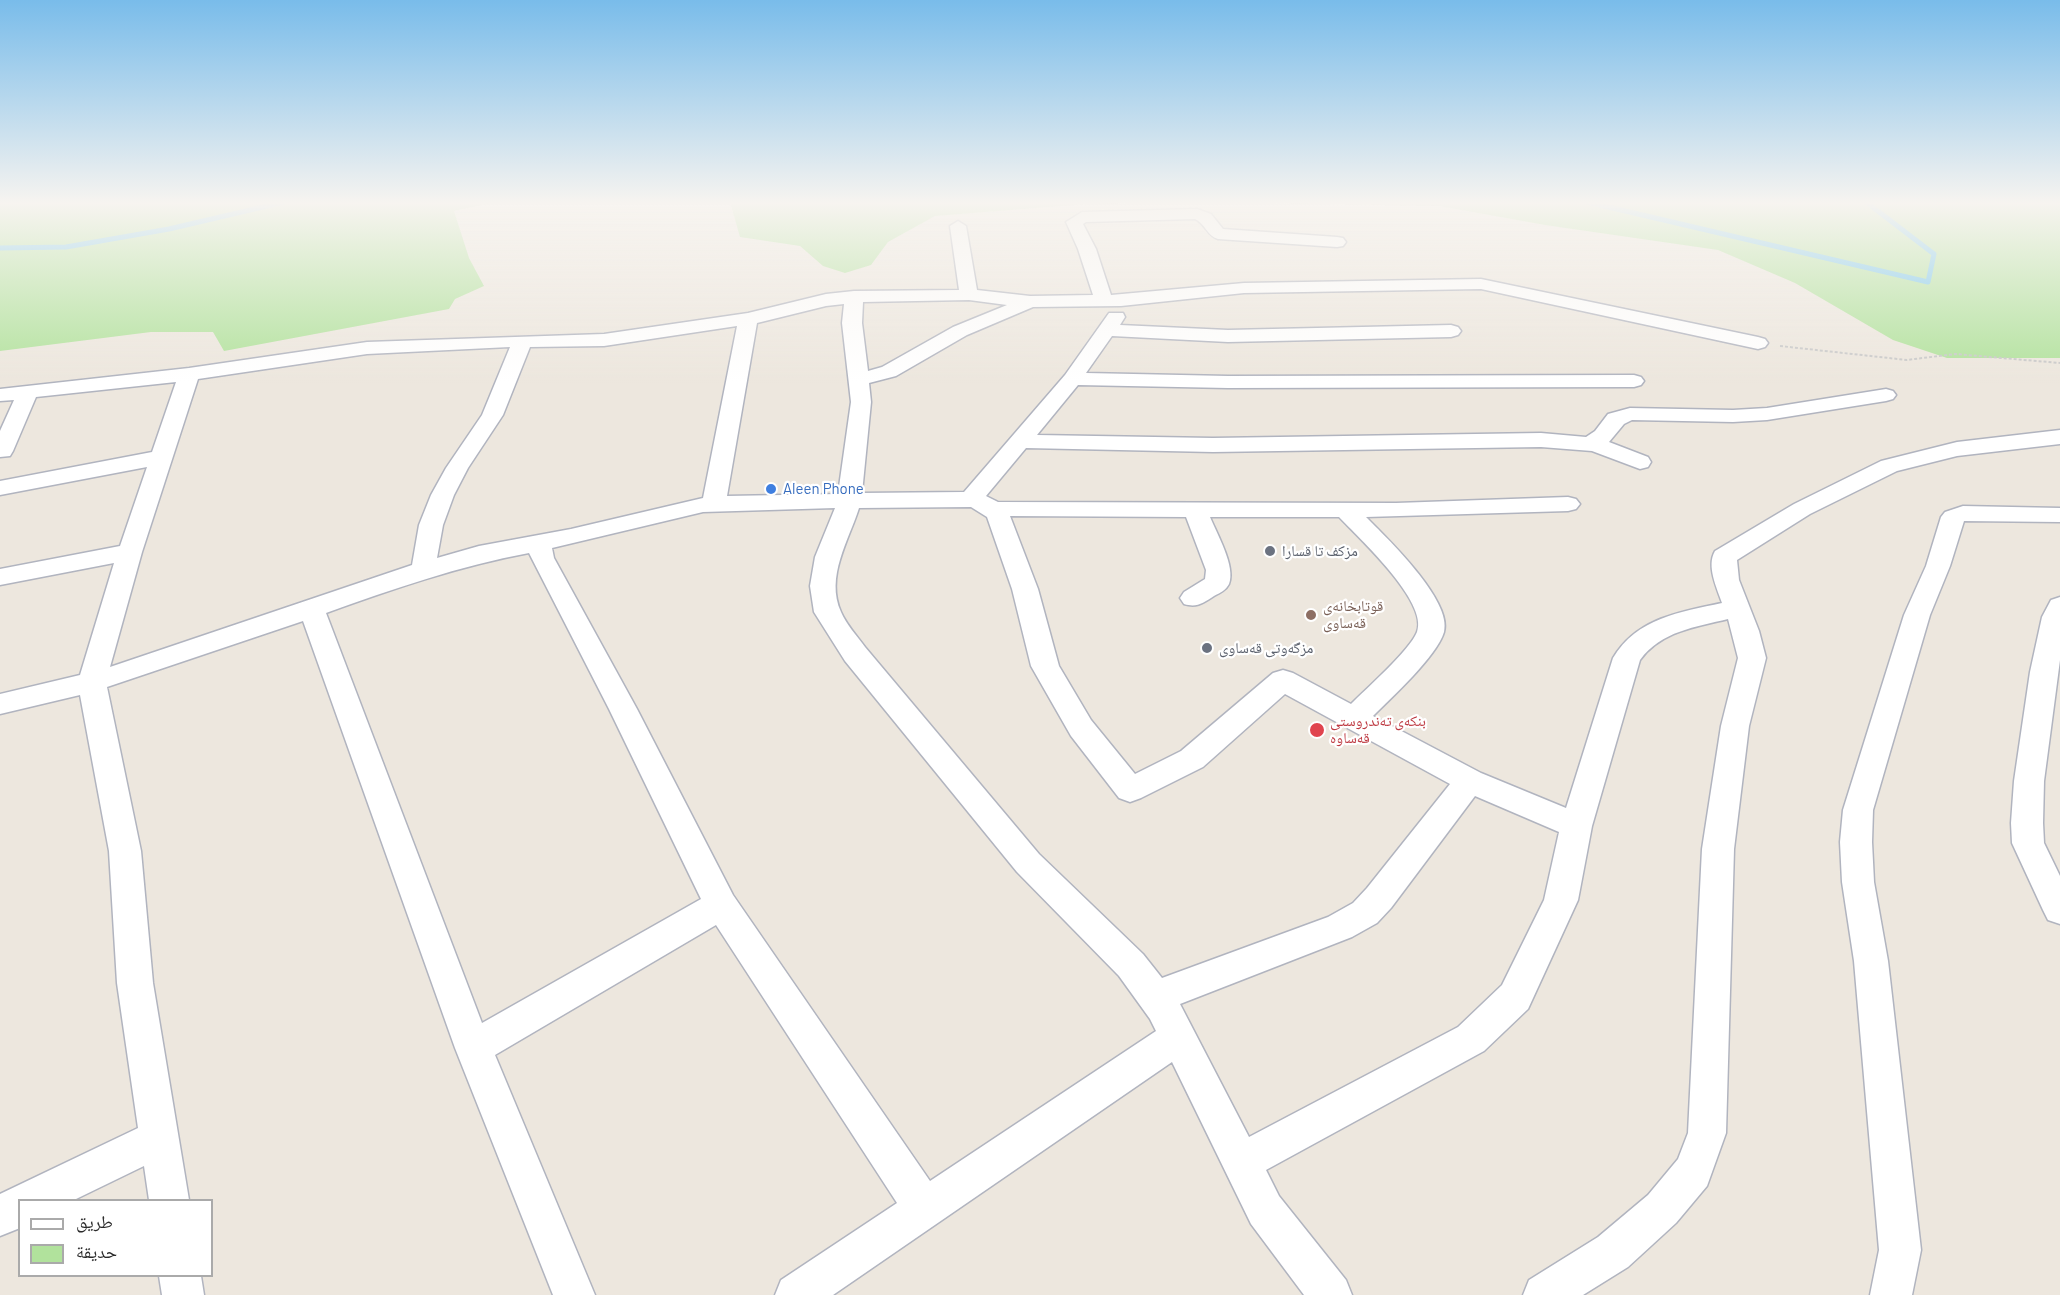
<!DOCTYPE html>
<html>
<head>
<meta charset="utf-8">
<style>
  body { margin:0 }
  #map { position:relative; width:2060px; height:1295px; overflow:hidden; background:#ede7de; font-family:Barlow,"Noto Naskh Arabic",sans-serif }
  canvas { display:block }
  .legend { position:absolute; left:18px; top:1199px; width:195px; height:78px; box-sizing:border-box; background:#fff; border:2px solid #aaa; margin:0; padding:8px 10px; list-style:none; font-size:18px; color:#2b2b2b }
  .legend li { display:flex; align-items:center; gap:12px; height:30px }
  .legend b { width:30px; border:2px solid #aaa }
</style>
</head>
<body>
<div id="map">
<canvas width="2060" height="1295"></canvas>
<ul class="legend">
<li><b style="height:8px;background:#fff"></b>طريق</li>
<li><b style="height:16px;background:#b1e29c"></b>حديقة</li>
</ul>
</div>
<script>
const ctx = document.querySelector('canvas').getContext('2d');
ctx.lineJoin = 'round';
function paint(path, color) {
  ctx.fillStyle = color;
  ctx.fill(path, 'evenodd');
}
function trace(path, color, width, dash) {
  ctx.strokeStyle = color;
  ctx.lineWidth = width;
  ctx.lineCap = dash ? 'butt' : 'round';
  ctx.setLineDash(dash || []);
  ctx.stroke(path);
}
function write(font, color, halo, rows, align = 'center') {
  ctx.font = font + ' Barlow,"Noto Naskh Arabic",sans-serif';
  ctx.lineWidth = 4.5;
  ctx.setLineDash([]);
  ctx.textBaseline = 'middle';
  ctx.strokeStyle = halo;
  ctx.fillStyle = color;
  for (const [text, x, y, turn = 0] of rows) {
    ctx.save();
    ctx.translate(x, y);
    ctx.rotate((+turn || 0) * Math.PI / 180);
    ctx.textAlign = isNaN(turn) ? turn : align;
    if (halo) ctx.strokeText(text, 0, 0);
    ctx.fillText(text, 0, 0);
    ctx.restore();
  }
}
const green = new Path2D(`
  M0,202H495L454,211L469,258L484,286L455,299L449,309L224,351L213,332H151L0,351Z
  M730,202H1176L1087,204L935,216L888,242L871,265L845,273L823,266L800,246L740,237Z
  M1218,202H2060V358H1947L1893,340L1795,283L1718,250L1545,225L1439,206Z`);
const stream = new Path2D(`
  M1587,202L1928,282L1934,254L1866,202
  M0,248L66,247L169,229L284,202`);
const path = new Path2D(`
  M1780,346L1907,360L1955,354L2060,363`);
const minor = new Path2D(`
  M1197,209L1211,214L1223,229L1337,237L1343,238L1346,242L1343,246L1337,247L1218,239C1207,236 1205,223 1195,219L1086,222L1083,224L1096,249L1111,295L1244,283L1481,279L1758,337L1765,339L1768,343L1765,347L1758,349L1481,289L1244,293L1121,306L1033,307L967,335L896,376L869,383L871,402L862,493L964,492L1065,375L1109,313H1123L1125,317L1120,325L1228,330L1451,325L1458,327L1461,331L1458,335L1451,337L1228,342L1112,336L1086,373L1228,376L1634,375L1641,377L1644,381L1641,385L1634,387L1228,388L1078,385L1037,435L1213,438L1541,433L1586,437L1595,431L1608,414L1630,408L1733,410L1767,408L1886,389L1893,391L1896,395L1893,399L1886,401L1767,420L1733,422L1632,420L1624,424L1609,442L1648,457L1651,462L1648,467L1640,469L1592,451L1541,447L1213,452L1026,448L986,496L998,502L1396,503L1568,497L1576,499L1580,504L1576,509L1568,511L1366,517C1386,537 1453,601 1444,632C1437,656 1392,697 1373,716L1481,773L1566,808L1613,658C1637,618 1680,612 1722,603C1717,588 1706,566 1715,551L1794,504L1881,461L1957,442L2060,430V444L1957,456L1897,471L1810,514L1737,560L1739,580L1759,631L1766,658L1749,726L1734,849L1726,1133L1707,1186L1676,1223L1628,1267L1583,1295H1523L1529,1280L1598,1237L1648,1195L1678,1159L1688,1133L1702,849L1721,726L1738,658L1728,619C1696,627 1661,631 1640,660L1592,826L1578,900L1528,1009L1484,1051L1266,1170L1279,1196L1346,1280L1352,1295H1304L1251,1224L1172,1062L833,1295H775L781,1280L897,1203L716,925L495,1055L595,1295H553L455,1048L303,621L107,687L141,851L153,983L189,1200H149L144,1166L74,1200H20V1228L0,1236V1194L138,1128L117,983L109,851L80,695L0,714V694L80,675L114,563L0,585V569L120,546L147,467L0,495V481L152,452L176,382L36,397L13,451L10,456L0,457V431L14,400L0,401V389L189,368L367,342L604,334L748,313L826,294L854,291L959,290L950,226L958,221L966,226L977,290L1030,296L1093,295L1078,249L1066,222L1082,212ZM969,300L1007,305L953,327L882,367L868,371L862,323L863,302ZM844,304L842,323L851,402L838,494L727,496L757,323L826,306ZM737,326L703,498L571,529L479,546L437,558L443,525L454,495L468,468L503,415L530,347L604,346ZM510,347L482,415L446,468L431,495L419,525L412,565L110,667L142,552L198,379L367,354ZM971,507L987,517L1012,589L1031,666L1071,736L1119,798L1130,802L1141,798L1203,767L1285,694L1450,784L1367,888L1353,903L1328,917L1162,978L1143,954L1039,854L865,647C857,636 846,624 841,612C825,577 849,540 859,508ZM835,508L815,557L810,586L814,612L845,661L1017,872L1119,976L1150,1019L1156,1031L930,1181L733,895L637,709L554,558L552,548L703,512ZM1010,516L1186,517L1206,570L1205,579L1184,592L1180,598L1184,604C1197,608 1203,603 1214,596C1220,593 1226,590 1229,584C1236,567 1217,534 1210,517H1339C1358,537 1429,602 1417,632C1410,650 1366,689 1351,704L1293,673L1283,670L1273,673L1181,751L1135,774L1091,720L1059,666L1038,589ZM529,553L609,709L701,899L482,1023L326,613C393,589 459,566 529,553ZM1475,796L1559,832L1544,900L1502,985L1458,1027L1249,1137L1180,1004L1352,937L1377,923L1391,908Z
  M1963,506L2060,508V522L1964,521L1950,566L1930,615L1873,810L1872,842L1874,882L1888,961L1921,1250L1912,1295H1870L1879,1250L1854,961L1842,882L1840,842L1843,810L1904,615L1926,566L1941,517L1945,512Z
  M2060,597V660L2044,781L2043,823L2044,843L2060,876V924L2048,920L2043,910L2012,843L2011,823L2014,781L2030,672L2042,617L2051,600Z
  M159,1276H201L204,1295H162Z`);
const markers = [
  [771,489,6,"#3f7fe0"],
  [1270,551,6,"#6b7280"],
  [1311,615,6,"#8d6e63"],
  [1207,648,6,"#6b7280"],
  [1317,730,8,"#e0444e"]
];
const shopNames = [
  ["Aleen Phone",783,489]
];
const worshipNames = [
  ["مزكف تا قسارا",1282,551],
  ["مزگەوتی قەساوی",1219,648]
];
const educationNames = [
  ["قوتابخانەی",1323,606],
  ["قەساوی",1323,623]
];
const healthNames = [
  ["بنکەی تەندروستی",1330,721],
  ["قەساوە",1330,738]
];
paint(green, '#b1e29c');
trace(stream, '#74c7ec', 5);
trace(minor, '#b1b4bf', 3);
trace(path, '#c8c8c8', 2, [3, 2]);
paint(minor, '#fff');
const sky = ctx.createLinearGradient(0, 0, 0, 383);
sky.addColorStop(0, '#79bcea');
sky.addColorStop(0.53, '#f7f4f0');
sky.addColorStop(1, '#f7f4f000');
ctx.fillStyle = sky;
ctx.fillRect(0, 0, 2060, 383);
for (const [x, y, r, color] of markers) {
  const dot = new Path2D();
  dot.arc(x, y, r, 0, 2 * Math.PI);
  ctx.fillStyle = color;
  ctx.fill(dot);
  trace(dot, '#fff', 2);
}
write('15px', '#366cbe', '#fff', shopNames, 'left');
write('15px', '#5b616d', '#fff', worshipNames, 'left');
write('15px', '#785e54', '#fff', educationNames, 'left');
write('15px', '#be3a42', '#fff', healthNames, 'left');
</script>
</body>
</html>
